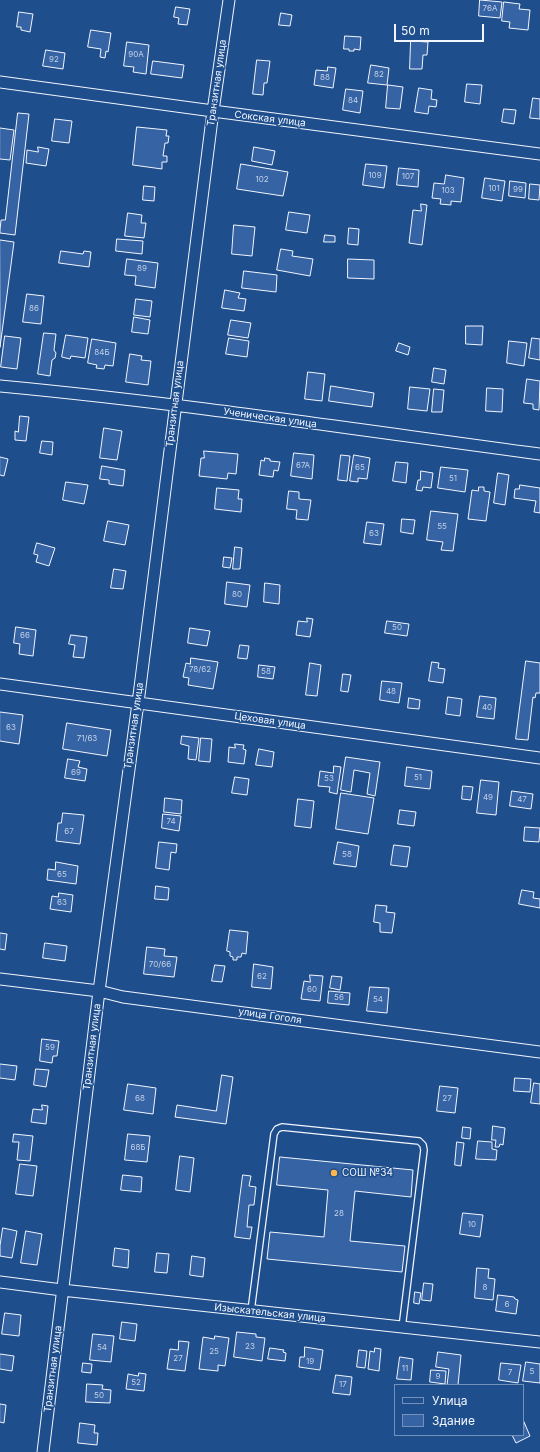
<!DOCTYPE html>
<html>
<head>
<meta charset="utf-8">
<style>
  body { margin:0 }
  #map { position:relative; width:540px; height:1452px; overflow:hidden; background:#1f4e8c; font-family:Inter,sans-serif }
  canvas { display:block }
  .legend { position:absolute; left:394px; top:1384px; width:130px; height:52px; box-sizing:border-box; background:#1f4e8c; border:1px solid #7391ba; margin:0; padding:5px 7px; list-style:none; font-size:12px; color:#f2f6ff }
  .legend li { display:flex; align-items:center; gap:8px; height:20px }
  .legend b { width:20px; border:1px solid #7391ba }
  .scale { position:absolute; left:394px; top:24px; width:90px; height:18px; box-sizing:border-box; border:2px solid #f2f6ff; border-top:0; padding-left:5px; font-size:12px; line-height:14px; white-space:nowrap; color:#f2f6ff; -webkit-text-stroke:3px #1f4e8c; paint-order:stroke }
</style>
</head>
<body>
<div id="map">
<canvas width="540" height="1452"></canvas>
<ul class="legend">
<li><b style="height:5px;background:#1f4e8c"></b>Улица</li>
<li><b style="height:11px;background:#3563a3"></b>Здание</li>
</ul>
<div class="scale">50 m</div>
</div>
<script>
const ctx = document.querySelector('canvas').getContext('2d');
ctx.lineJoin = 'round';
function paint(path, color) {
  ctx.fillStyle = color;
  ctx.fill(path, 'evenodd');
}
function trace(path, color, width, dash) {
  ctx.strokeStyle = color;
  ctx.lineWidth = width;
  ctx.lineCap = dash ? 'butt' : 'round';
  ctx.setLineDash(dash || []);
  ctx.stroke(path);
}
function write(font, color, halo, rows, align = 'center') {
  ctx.font = font + ' Inter,sans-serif';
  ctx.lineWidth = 3;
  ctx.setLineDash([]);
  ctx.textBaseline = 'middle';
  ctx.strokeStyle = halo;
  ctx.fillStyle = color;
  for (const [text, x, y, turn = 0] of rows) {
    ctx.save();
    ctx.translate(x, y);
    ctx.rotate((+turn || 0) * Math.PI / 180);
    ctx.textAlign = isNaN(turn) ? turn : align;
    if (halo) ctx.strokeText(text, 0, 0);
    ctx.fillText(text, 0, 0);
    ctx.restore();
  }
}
const building = new Path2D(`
  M480,0L502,2L500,18L479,16Z
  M504,2L520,4L519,9L530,10L528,30L509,28L510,22L502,21Z
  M176,7L190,9L187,25L178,24L179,18L174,17Z
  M19,12L33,14L30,32L21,30V27H17Z
  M281,13L292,15L290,26L279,25Z
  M91,30L111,33L108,52L106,51L105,58L100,57L101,49L88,47Z
  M345,36L361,37L360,50L354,49V51H349V49H344Z
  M411,41L428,42L427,55H423L422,69H410Z
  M127,42L149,45L146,74L133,72L134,67L124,66Z
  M46,50L65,53L63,69L43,66Z
  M257,60L270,61L267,83H264L263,95L253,94Z
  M153,61L184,65L182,78L151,74Z
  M371,65L389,68L387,85L368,83Z
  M328,67L336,68L333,88L314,85L316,70L327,71Z
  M467,84L482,85L480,104L465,102Z
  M388,85L403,87L400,109L386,108Z
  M419,88L432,90L431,99L437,100L436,107L429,106L428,114L415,112Z
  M346,89L363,91L360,113L343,110Z
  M533,98L540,99V119L530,118Z
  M504,109L516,110L514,124L502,122Z
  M18,113L29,114L15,235L0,233V230L1,220H5Z
  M55,119L72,121L69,143L52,141Z
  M137,127L167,130L166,136H169L168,143H165L163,156H167V162H162V169L133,165Z
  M0,128L14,130L10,160L0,159Z
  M38,147L49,149L46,166L26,163L27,150L38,152Z
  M254,147L275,151L272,165L252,161Z
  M241,164L288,172L283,196L237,189Z
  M366,164L387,166L384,188L363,185Z
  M399,168L419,170L418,187L397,185Z
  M446,175L464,178L461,202L451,201V205L440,204L441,199L432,198L434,183L444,184Z
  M485,178L505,181L502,201L482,198Z
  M510,181L526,183L525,198L509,196Z
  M530,184L540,185L539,200L529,199Z
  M144,186L155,187L154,201L143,200Z
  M421,204L427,205L422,245L409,243L413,210L421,211Z
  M289,212L310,215L307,233L286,230Z
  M128,213L142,215L141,223H146L144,238L125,236Z
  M234,225L255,227L252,256L232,254Z
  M349,228L359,229L358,245L348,244Z
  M325,235L335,236V242H324Z
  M117,239L143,241L142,254L116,251Z
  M0,240L14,242L0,347Z
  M281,249L293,251L292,256L313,259L310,276L277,270Z
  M61,251L83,254L84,251L91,252L89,267L59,263Z
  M127,259L158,263L155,288L135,285L136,276L125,275Z
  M348,259L374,260V279L348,278Z
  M244,271L277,275L276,292L242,288Z
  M225,290L240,293L238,298L246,299L244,311L222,308Z
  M27,294L44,296L41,324L23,322Z
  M136,299L152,301L150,317L134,315Z
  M134,317L150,320L148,334L132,332Z
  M231,320L251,323L248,338L228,335Z
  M466,326H483L482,345L466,344Z
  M44,333L56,334L54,350L56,353L55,358L52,360L50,376L38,374Z
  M66,335L88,338L85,358L71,356L70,359L62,357Z
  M5,336L21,338L17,369L1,367Z
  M229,338L249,341L247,357L226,354Z
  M532,338L540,339V360L529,358Z
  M92,339L116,343L113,366L105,365L104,369L96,368L97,365L88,363Z
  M509,341L527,343L524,366L507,363Z
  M399,343L410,347L408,355L396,351Z
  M130,354L142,356L141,360L151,361L148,385L126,382Z
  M434,368L446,370L444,384L432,382Z
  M308,372L325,374L322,401L305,399Z
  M527,379L540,381L539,410L533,409V404L524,403Z
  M331,386L374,393L372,407L329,401Z
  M410,387L430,389L427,411L408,409Z
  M487,388L503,389L502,412L486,411Z
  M434,389L444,390L442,412H432Z
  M20,416L29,417L26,441L15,440V431L18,432Z
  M104,428L122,431L117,460L100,458Z
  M42,441L53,442L52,455L40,453Z
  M204,451L238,454L236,474L228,473L227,479L199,476L201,458H204Z
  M294,453L314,455L312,479L291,476Z
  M341,455L350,456L347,481L338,480Z
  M354,455L370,458L367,479L358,478V482L350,481Z
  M0,457L8,459L4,476L0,475Z
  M265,458L270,459V461L280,462L278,471L274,470L273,477L259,475L261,460L264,461Z
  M396,462L408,463L406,483L393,481Z
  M102,466L125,470L123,486L109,484V480L100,479Z
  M441,467L468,470L465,492L438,488Z
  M421,471L433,473L431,488L423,487L422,491L416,490L418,480H420Z
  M498,473L509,475L505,505L494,503Z
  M66,482L88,485L84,504L63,500Z
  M520,485L540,488V513L534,512L536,501L514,498L515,489H519Z
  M479,487H484V491L490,492L486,521L468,519L472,490L478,491Z
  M217,488L239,490L238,499H242L241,512L215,509Z
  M289,491L299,492V499L311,500L308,520L296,519L297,510L287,509Z
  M431,511L458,514L453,551L441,550L443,542L427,540Z
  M402,519L415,520L413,534L401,532Z
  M108,521L129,525L125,545L104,541Z
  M367,522L384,524L381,545L364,543Z
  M37,543L55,548L49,566L36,562L38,555L34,554Z
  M235,547L242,548L240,569H233Z
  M224,557L232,558L230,568L223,567Z
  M114,569L126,571L123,589L111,588Z
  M227,582L250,585L247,607L225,604Z
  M265,583L280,585L279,604L264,602Z
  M307,618L313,619L310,637L296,635L298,621L307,622Z
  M387,621L409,624L407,636L385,633Z
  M16,627L36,630L33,656L19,654L20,644L14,643Z
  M190,628L210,631L207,646L188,643Z
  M71,635L87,637L84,658L73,657L75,645L69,644Z
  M240,645L249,646L247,659L238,658Z
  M191,658L218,662L213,689L188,685L189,678L183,677L186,663L190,664Z
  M526,661L540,663V693H536L535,698L533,697L528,740L516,739Z
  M432,662L439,663L438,668L445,669L443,683L429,681Z
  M310,663L321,665L317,696L306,695Z
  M259,665L275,667L273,679L258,677Z
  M343,674L351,675L348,692L341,691Z
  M382,681L402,683L399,703L380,700Z
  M480,696L496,698L494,719L477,717Z
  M448,697L462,699L460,716L446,714Z
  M409,698L420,700L419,709L408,708Z
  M0,712L23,715L19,744L0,741Z
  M67,723L111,730L107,756L63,749Z
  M182,736L199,738L196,760L188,759L189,746L181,744Z
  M201,738L212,739L210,762L199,761Z
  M235,744L244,745L243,749L246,750L244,764L228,762L229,747L235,748Z
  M259,749L274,752L272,767L256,765Z
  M346,757L380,762L375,796L367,794L370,773L354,770L351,792L341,790Z
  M68,759L80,761L78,767L87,769L85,781L65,778Z
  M334,766L341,767L337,794L329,792L330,787L318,786L320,771L333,773Z
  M407,767L432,771L430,789L405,786Z
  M235,777L249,779L247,795L232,793Z
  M481,780L499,782L496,815L477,813Z
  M463,786L473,787L471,800L462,799Z
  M512,791L533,794L531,809L510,806Z
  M341,793L374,798L368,834L336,829Z
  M165,798L182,800L181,814L164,812Z
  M298,799L314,801L311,828L295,826Z
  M400,810L416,812L414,826L398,824Z
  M63,813L84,815L80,844L56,841L58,823H61Z
  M163,814L181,816L179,831L162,828Z
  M525,827L540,828L539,842L524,841Z
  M159,842L177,844L176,853L171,852L169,870L156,868Z
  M338,842L359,846L356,867L334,864Z
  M394,845L410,847L407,867L391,865Z
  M56,862L78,866L76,884L47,880L48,869L55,870Z
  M156,886L169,888L168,900L155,899Z
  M522,890L534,892L533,898L540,899V908L519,904Z
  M59,893L73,895L71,912L50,909L52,896L58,897Z
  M376,905L387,906L386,912L395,913L392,933L380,932V923L374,922Z
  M230,930L248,932L246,954L242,953L241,957H237V960H233V957L230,956V952L227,951Z
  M0,933L7,934L5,950L0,949Z
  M45,943L67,946L65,961L43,958Z
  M147,947L165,949L164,956L177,957L174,977L144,974Z
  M254,964L273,967L271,989L252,987Z
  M215,965L225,966L222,982L212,981Z
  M310,975L323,976L320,1001L301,999L304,981L310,982Z
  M332,976L342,977L340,990L330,988Z
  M370,987L389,988L387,1013L367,1011Z
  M329,991L350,993L349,1005L328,1003Z
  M42,1039L59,1041L57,1056H53L52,1063L40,1061Z
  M0,1064L17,1066L15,1080L0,1078Z
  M36,1069L49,1070L46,1087L34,1085Z
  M222,1075L233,1077L226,1124L175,1117L177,1105L216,1111Z
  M515,1078L531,1079L530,1092L514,1091Z
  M534,1083L540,1084V1104L531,1103Z
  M128,1084L156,1088L153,1114L124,1110Z
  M440,1086L458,1088L455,1113L437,1111Z
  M42,1105L48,1106L46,1124L31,1122L33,1109L42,1110Z
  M493,1126L505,1128L503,1145L500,1144L499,1147H495L496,1140H492Z
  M463,1127L471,1128L470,1139L462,1138Z
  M14,1134L33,1136L30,1161L17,1160L19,1142H13Z
  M128,1134L150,1136L147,1162L125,1160Z
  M478,1141L492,1142V1149L497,1150L496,1160L476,1159Z
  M457,1142L464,1143L461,1166L455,1165Z
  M180,1156L194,1158L190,1192L176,1190Z
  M280,1157L413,1170L411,1197L355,1191L350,1241L405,1246L402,1272L267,1259L270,1232L324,1237L328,1190L277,1185Z
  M20,1164L37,1166L33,1196L16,1194Z
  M123,1175L142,1177L141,1192L121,1190Z
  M243,1175L251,1176L249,1186L256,1187L254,1205H249L247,1227H252L250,1239L235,1237Z
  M463,1213L483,1215L480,1237L460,1234Z
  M3,1228L17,1231L12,1258L0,1256V1246Z
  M26,1231L42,1234L37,1265L21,1263Z
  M115,1248L129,1250L128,1268L113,1266Z
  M157,1253L169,1254L167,1273L155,1272Z
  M192,1256L205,1258L203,1277L190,1275Z
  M477,1268L489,1269L488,1278L495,1279L493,1300L475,1298Z
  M424,1283L433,1284L431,1301L422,1300Z
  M415,1292L421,1293L419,1304L414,1303Z
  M498,1295L514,1297L515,1299L518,1300L516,1314L496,1311Z
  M5,1313L21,1315L19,1336L2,1334Z
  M122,1322L137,1324L135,1341L120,1339Z
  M237,1332L256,1334V1337L265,1338L262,1361L234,1357Z
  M93,1334L114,1336L111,1362L90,1360Z
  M215,1336L229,1338L225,1366L218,1365V1371L199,1369L203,1337L214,1339Z
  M179,1341L189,1342L185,1371L167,1369L170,1349L178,1350Z
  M305,1347L323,1350L320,1370L299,1367L300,1357H304Z
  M270,1348L284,1350L283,1352L286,1353L285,1361L268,1359Z
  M375,1348L381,1349L379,1371L368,1369L370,1351L374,1352Z
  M359,1350L367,1351L365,1368L357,1367Z
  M438,1352L461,1355L458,1385H447L449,1369L436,1367Z
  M0,1354L14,1356L12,1371L0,1369Z
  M400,1357L413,1359L411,1380L397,1379Z
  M526,1362L540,1364V1383L523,1381Z
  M83,1363L92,1364L91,1373L82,1372Z
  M501,1363L521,1365L518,1383L499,1380Z
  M431,1370L446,1371L445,1384L430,1382Z
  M139,1373L146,1374L144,1391L126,1389L128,1374L138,1376Z
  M336,1375L352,1377L350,1395L333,1393Z
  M87,1384L103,1385L102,1389L111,1390L110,1403L86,1402Z
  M0,1404L6,1405L4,1423L0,1422Z
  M524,1422L530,1436L516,1443L512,1435H523Z
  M80,1423L95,1425L94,1433H98L97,1445L78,1443Z`);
const lane = new Path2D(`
  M251,1311L274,1134L277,1129L282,1127L419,1141L423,1145L424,1150L402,1328`);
const street = new Path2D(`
  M0,82L213,111L540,154
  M0,386C181,403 360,430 540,454
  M0,684L540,758
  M0,979L99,991L123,997L540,1052
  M0,1282L62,1290L540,1342
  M43,1452L99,991L138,703L213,111L229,0`);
const markers = [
  [334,1173,4,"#ffb74d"]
];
const numberNames = [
  ["76А",490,9],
  ["90А",136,55],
  ["92",54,60],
  ["82",379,75],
  ["88",325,78],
  ["84",353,101],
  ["109",375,176],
  ["107",408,177],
  ["102",262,180],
  ["101",494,189],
  ["99",518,190],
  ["103",448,191],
  ["89",142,269],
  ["86",34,309],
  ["84Б",102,353],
  ["67А",303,466],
  ["65",360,468],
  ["51",453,479],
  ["55",442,527],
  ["63",374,534],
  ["80",237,595],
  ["50",397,628],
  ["66",25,636],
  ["78/62",200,670],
  ["58",266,672],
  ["48",391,692],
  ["40",487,708],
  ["63",11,728],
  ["71/63",87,739],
  ["69",76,773],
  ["51",418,778],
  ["53",329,779],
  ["49",488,798],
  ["47",522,800],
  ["74",171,822],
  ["67",69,832],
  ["58",347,855],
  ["65",62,875],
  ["63",62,903],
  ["70/66",160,965],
  ["62",262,977],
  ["60",312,990],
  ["56",339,998],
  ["54",378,1000],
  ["59",50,1048],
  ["68",140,1099],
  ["27",447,1099],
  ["68Б",138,1148],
  ["28",339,1214],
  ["10",472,1225],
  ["8",485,1288],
  ["6",507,1305],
  ["23",250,1347],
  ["54",102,1348],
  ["25",214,1352],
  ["27",178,1359],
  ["19",310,1362],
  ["11",405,1369],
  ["5",532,1372],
  ["7",510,1373],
  ["9",438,1377],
  ["52",136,1383],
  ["17",343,1385],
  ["50",99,1396]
];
const streetNames = [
  ["Транзитная улица",217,83,-82],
  ["Сокская улица",270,119,7],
  ["Транзитная улица",175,404,-83],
  ["Ученическая улица",270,418,8],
  ["Цеховая улица",270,721,8],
  ["Транзитная улица",134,726,-82],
  ["улица Гоголя",270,1016,8],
  ["Транзитная улица",92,1047,-83],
  ["Изыскательская улица",270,1313,6],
  ["Транзитная улица",53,1369,-83]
];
const poiNames = [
  ["СОШ №34",342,1173]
];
paint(building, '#3563a3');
trace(building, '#f2f6ff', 1);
trace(lane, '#f2f6ff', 8);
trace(street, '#f2f6ff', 13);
trace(lane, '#1f4e8c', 5.5);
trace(street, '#1f4e8c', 11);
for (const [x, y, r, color] of markers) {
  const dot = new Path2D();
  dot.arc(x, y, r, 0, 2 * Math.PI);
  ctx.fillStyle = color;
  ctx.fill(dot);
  trace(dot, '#1f4e8c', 1.5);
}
write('8px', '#c3d1e8', null, numberNames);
write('10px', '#f2f6ff', '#1f4e8c', streetNames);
write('10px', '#f2f6ff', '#1f4e8c', poiNames, 'left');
</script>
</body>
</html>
